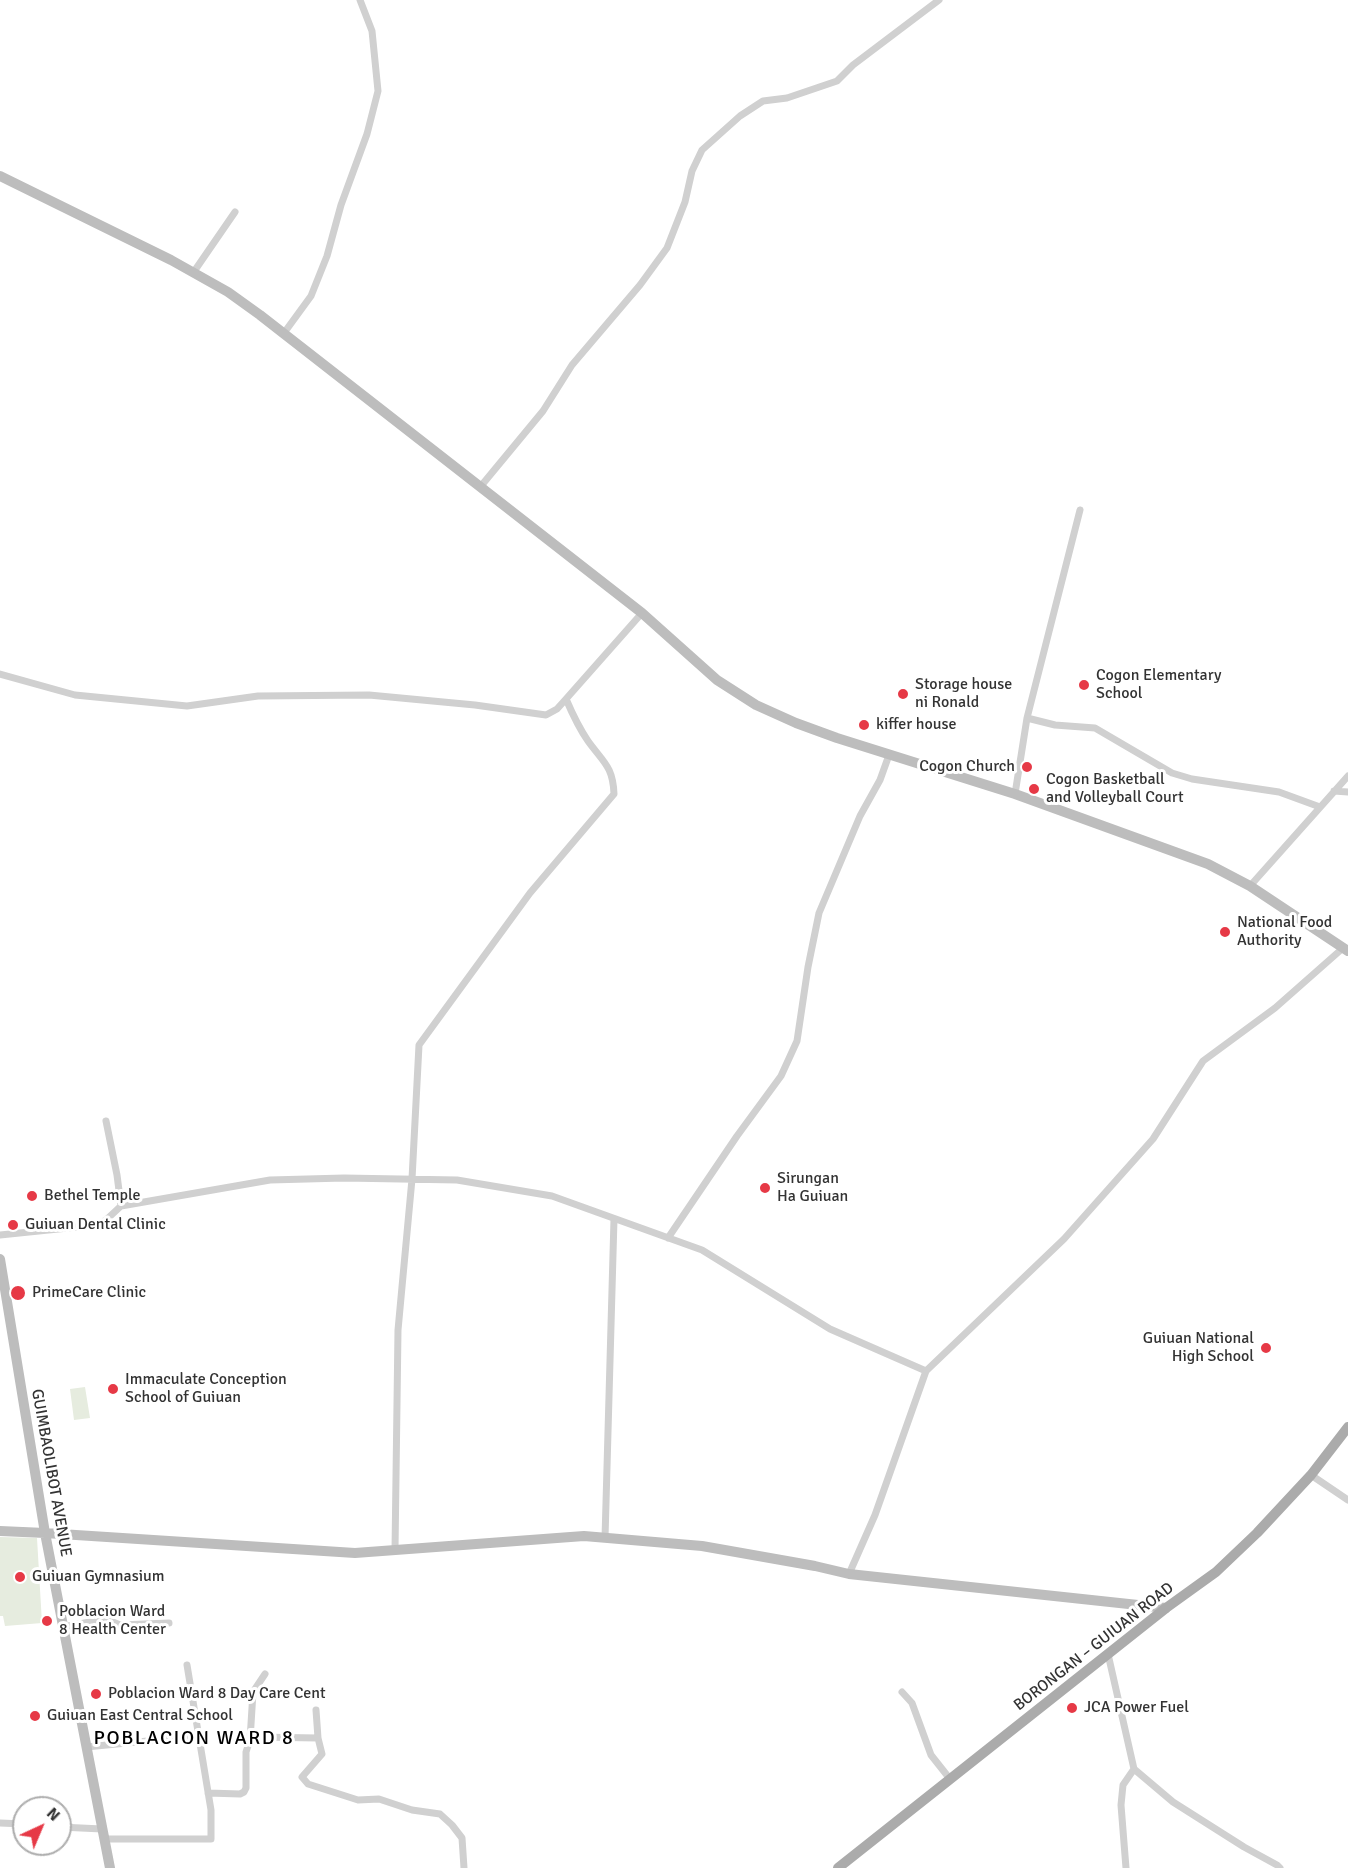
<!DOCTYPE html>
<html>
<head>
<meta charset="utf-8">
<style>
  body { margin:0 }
  #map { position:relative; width:1348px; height:1868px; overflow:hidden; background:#fff; font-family:Signika,sans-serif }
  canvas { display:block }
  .north { position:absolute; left:12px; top:1796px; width:60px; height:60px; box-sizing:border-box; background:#fff; border:2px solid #adadad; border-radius:50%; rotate:44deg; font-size:16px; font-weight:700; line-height:24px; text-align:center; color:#333 }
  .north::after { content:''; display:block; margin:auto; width:21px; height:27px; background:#e63946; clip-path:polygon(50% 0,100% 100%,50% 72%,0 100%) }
</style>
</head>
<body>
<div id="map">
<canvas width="1348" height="1868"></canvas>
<div class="north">N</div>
</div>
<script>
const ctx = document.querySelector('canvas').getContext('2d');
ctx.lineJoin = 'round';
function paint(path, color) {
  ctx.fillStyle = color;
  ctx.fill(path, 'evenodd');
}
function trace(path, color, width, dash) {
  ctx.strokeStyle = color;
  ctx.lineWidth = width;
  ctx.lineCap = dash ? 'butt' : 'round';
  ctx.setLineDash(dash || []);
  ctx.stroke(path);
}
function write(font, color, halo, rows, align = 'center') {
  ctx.font = font + ' Signika,sans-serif';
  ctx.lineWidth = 6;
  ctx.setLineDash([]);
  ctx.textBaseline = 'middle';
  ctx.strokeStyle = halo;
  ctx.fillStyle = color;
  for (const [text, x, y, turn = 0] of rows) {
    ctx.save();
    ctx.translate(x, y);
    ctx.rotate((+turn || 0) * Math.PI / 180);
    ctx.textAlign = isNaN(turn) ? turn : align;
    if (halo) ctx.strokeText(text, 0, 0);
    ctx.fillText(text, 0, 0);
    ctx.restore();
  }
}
const green = new Path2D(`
  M85,1387L90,1418L74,1420L70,1389Z
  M0,1537L37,1538L42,1623L5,1626L3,1616H0Z`);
const street = new Path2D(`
  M193,273L235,212
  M284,333L311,296L327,256L341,205L367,134L378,91L372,31L360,0
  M481,486L543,411L572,365L640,285L667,248L685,202L692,171L702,150L740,116L763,101L787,98L837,81L853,65L939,0
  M0,674L75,695L187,706L258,696L369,695L475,705L546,715L557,709L566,699
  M1027,718L1055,725L1095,728L1172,773L1192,779L1279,792L1320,807
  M1334,791L1348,792
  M1015,794L1027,718L1080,510
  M1250,886L1348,776
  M106,1121L117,1175L121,1206
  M0,1235L97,1225L106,1220L121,1206L270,1180L344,1178L457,1180L552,1196L702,1250L830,1329L926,1371
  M668,1238L737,1136L781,1076L797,1041L808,967L819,913L860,816L880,780L889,755
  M1311,1475L1348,1500
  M605,1538L614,1219
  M395,1550L398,1330L412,1179L419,1045L530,893L614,794C613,766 603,762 588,741C579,728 572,713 566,699L642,613
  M849,1574L875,1515L926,1371L1064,1239L1153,1139L1203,1061L1275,1008L1343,948
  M63,1627L106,1619L120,1625L169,1623
  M1108,1654L1134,1769L1173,1802L1244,1847L1277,1865L1280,1868
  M902,1692L912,1703L931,1755L950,1779
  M316,1710L318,1738L322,1754L302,1777L308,1784L358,1800L379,1799L412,1810L440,1814L452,1825L462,1838L464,1868
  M250,1740L253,1692L265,1674
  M86,1747L199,1736
  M208,1793L240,1794L244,1792L246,1788V1752L250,1740L255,1737L318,1738
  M0,1823L24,1824
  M60,1827L102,1829
  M104,1839H211V1810L187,1665
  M1126,1868L1121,1805L1123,1785L1134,1769`);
const secondary = new Path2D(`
  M0,176L171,260L228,292L260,315L642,613L717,680L756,705L796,723L837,738L1015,794L1208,864L1250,886L1348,951
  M0,1259L45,1533L110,1868
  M0,1531L45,1533L355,1553L584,1536L702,1546L815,1566L849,1574L1166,1608`);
const primary = new Path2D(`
  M838,1868L1166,1608L1216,1572L1257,1533L1311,1475L1348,1427`);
const markers = [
  [1084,685,6,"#e63946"],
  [903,694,6,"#e63946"],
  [864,725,6,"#e63946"],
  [1027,767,6,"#e63946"],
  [1034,789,6,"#e63946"],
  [1225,932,6,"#e63946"],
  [765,1188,6,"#e63946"],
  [32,1196,6,"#e63946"],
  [13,1225,6,"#e63946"],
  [18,1293,8,"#e63946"],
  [1266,1348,6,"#e63946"],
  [113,1389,6,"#e63946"],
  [20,1577,6,"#e63946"],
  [47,1621,6,"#e63946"],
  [96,1694,6,"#e63946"],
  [1072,1708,6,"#e63946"],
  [35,1716,6,"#e63946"]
];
const poiNames = [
  ["Cogon Elementary",1096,676],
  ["School",1096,694],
  ["Storage house",915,685],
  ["ni Ronald",915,703],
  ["kiffer house",876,725],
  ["Cogon Church",1015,767,"right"],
  ["Cogon Basketball",1046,780],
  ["and Volleyball Court",1046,798],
  ["National Food",1237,923],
  ["Authority",1237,941],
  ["Sirungan",777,1179],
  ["Ha Guiuan",777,1197],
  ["Bethel Temple",44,1196],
  ["Guiuan Dental Clinic",25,1225],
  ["PrimeCare Clinic",32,1293],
  ["Guiuan National",1254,1339,"right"],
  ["High School",1254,1357,"right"],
  ["Immaculate Conception",125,1380],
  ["School of Guiuan",125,1398],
  ["Guiuan Gymnasium",32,1577],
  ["Poblacion Ward",59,1612],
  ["8 Health Center",59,1630],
  ["Poblacion Ward 8 Day Care Cent",108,1694],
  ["JCA Power Fuel",1084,1708],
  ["Guiuan East Central School",47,1716]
];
const streetNames = [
  ["GUIMBAOLIBOT AVENUE",51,1473,80],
  ["BORONGAN – GUIUAN ROAD",1094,1647,-38]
];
const quarterNames = [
  ["POBLACION WARD 8",194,1739]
];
paint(green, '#e6ecdf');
trace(street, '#d0d0d0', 7);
trace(secondary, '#bdbdbd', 10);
trace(primary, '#ababab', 10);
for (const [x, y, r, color] of markers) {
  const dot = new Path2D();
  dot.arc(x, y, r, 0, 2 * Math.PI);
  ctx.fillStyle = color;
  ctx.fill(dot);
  trace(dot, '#fff', 2);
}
write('16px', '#333', '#fff', poiNames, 'left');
write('16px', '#333', '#fff', streetNames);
ctx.letterSpacing = '1.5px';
write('20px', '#000', '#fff', quarterNames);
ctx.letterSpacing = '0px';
</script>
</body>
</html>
